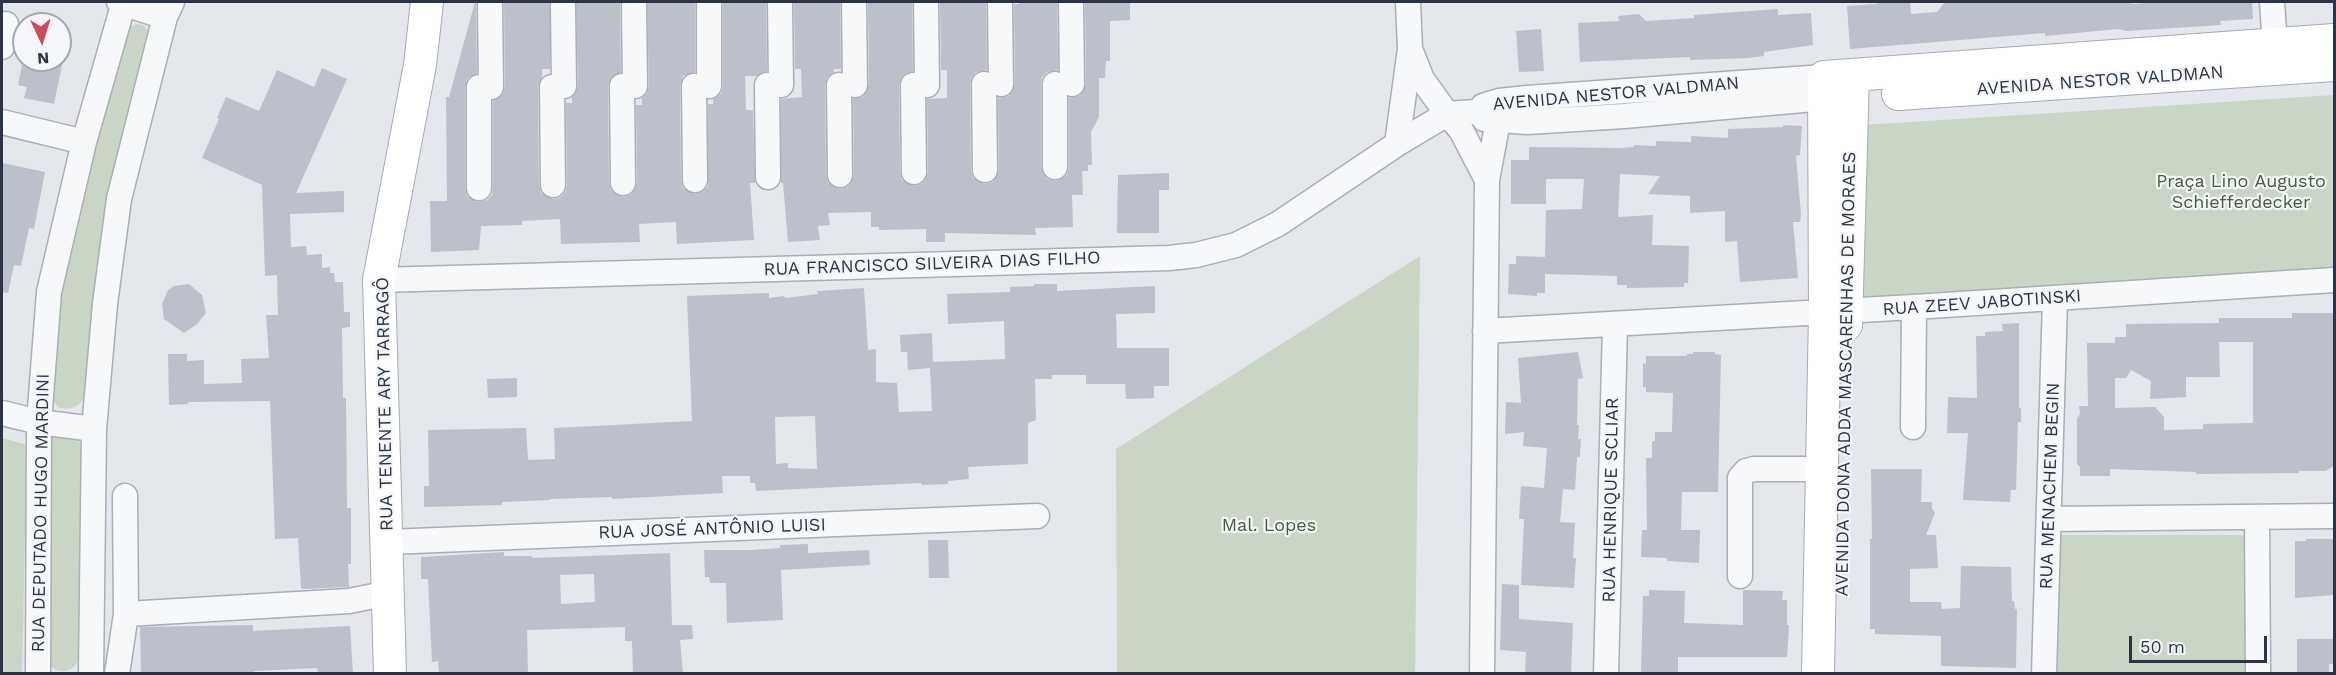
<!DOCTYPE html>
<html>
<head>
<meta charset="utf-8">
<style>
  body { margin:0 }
  #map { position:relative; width:2336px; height:675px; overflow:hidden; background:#e4e7ec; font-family:"Work Sans",sans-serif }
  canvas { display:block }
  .frame { position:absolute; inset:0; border:3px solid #2b3445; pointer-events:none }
  .north { position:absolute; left:12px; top:12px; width:60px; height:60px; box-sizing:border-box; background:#f4f6f9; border:2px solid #a4a8b1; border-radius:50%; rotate:176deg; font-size:16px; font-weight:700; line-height:24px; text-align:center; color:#2b3445 }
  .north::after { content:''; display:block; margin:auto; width:21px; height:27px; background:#d1495b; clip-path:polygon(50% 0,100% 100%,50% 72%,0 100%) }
  .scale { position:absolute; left:2129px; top:636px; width:138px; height:27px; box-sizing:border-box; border:3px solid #2b3445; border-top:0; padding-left:8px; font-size:18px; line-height:21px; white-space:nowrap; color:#2b3445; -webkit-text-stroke:4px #f4f6f9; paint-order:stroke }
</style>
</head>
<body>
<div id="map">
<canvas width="2336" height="675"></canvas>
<div class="frame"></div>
<div class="north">N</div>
<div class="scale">50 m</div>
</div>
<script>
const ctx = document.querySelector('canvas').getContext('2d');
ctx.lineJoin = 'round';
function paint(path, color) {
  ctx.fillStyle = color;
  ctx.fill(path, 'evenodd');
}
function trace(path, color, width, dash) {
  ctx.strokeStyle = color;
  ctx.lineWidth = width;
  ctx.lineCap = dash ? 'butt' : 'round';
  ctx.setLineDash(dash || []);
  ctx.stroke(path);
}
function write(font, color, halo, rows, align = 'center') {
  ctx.font = font + ' "Work Sans",sans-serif';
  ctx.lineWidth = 4.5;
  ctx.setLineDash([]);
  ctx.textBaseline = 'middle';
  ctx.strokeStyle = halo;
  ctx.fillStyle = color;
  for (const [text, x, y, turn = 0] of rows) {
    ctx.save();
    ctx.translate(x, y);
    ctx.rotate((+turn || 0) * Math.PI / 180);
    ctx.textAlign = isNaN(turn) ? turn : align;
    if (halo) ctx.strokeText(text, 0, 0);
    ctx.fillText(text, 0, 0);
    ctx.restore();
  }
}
const green = new Path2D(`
  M138,24L144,26L151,34L98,273L85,396C79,407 72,410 60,408L50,398L54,345L68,240L127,27Z
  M2334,95V277L1862,305L1864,125Z
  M1420,256L1415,673H1117L1116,449Z
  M55,435L78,439L81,445L79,659C73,673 60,675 49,665L50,440Z
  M2,438L27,445L22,673H2Z
  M2061,535H2244L2246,673H2056Z`);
const building = new Path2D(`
  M475,2H476L477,73L467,79L465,87V188L467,196L478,202L487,200L492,195L493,188V101L503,94L505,87L504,2H550V69H542V77L538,87L539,185L541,193L553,199L561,197L566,191L567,185L566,103H572V97L578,86L576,2L620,3L621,72L610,79L608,86L609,183L611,191L623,197L631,195L637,183L636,105H642V98L647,93L649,86L647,2H695V72L683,76L680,86L681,180L683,188L695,194L702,192L708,186V104H713V99L721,94L723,87V3H766L767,71L756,76H745L746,110H753L755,183H750L754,240L677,244L676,222L639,224L640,242L561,244L560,219L522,221V225L481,226L479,250L431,252L430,201H447L446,97H449Z
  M794,2H840L841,69H834V72L827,78L825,85L826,175L828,183L840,189L848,187L854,175L853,99L863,97L869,85L868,3H912L913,71L906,73L901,78L899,85L900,172L902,180L914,186L922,184L928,172L927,99L947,98V70H941L940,2H986L987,70L976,72L971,78L970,84L971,171L973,178L985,184L993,182L999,170L998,98L1009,96L1015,84L1014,4H1019V2H1057L1058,70L1047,72L1042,77L1041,84V168L1047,179L1056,181L1067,175L1069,168V98L1080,96L1086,84L1085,2H1130V20L1110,21V61H1106L1105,78H1099V117L1091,132L1092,165H1088V171H1082L1083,195H1072L1073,227L1035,228L1036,235L945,233V242H926V229L879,230V227H871V212L828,213L830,225L818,226L820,240L788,242L783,183H781V99L802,97L801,69H795Z
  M1877,2H1910L1911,14L1937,12L1945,2H2131L2132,4L2158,2H2252L2253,19L2220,21L2221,25L2127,31L2118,29L2045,36V33L1850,49L1847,6L1877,4Z
  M1778,9V15L1811,13L1813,45L1764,52V56L1748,58L1690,60V57L1580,62L1578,23L1619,21L1618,16L1639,14L1646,21L1694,18V15Z
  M1541,29L1544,71L1519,72L1516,31Z
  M27,60H63L54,104L24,98L27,87L18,85L22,65L26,66Z
  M322,68L347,79L296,193L344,191V212L290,214L291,247L306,246L307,255L322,254V268L330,267V273H334L335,282H343L344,312H350V327L342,328L343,398H346L347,508H351V564H348L349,587L303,589L301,588L298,538L275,539L270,401L188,402V404L169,405L168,354H187V361L204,360V384L242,383L241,359L269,358L266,315H278L277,275L265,276L262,185L202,158L219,119L217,118L226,97L259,111L277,70L314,87Z
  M1783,125L1802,126L1800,155L1796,156L1801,214L1800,222H1793L1798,278L1740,282L1737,241L1725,242V211L1690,213V196L1648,194L1660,176L1620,174L1618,217L1653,215L1652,245L1689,246L1688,283H1684V287L1627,288V285H1617V276L1545,274V293H1537V296L1508,294L1509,264H1516V256L1545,257L1546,210L1582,209L1584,179H1546V204H1511V160H1529V147L1621,148L1634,147V145L1656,146V141L1691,142V136L1728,138V129L1783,127Z
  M2,163L45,172L34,229L29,228L21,266L14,265L8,293L2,292Z
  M1169,173V190H1159V233H1117L1118,175Z
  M189,284L202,295L206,313L197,324L184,333L164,319L162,304L168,290L174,286Z
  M1034,284H1057V291L1155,286V313L1116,314L1117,348H1169V386H1154V398L1126,399L1125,384H1086V375H1052V379H1035L1036,420L1028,423V464L968,467L969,479L948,481V484L922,485L921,483L756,491L755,483H750V476H722L723,493L612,499V497L550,499V500L502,502V505L424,507V486H429L428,430L526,428L528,460L555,459L554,428L692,421L687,296L769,293V298L784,296L785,298L818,294L817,291L864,288L868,350L876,349V382L897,383L899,412L932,411L930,368L908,370L907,352H901L900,335L932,333L933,362L1005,359L1004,321L948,324L947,294L1010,292V287L1034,286ZM815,416L817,469L788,468V463L776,464L775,417Z
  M2292,313H2334V465L2331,468L2325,471H2299V473L2196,474V472L2110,469V476H2080V467L2077,464V418L2080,414L2079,406H2088L2087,343H2115V337H2126V324L2219,323V318H2292ZM2219,342H2253V423L2203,424V429L2164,430V417L2155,407L2115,408V378H2126L2131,370L2151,381L2150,399L2186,397V377H2220Z
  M2019,323V408H2021V422H2018L2016,490H2011L2010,502L1963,500L1968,433H1947L1948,397L1977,398L1976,336H1985V332L2003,331L2002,324Z
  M1578,352L1583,378L1578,379L1577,425H1579L1578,439H1581L1580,457H1577L1575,490L1563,489L1560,522L1575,523L1573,558H1576L1574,588L1521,585L1524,519H1519L1521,486L1544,488L1547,448L1523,446L1524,432L1505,434L1506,402L1521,403L1518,358Z
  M1693,352H1715V354L1721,355L1718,492H1682L1681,530H1700L1699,563L1667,561V558L1641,557L1642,530H1647L1646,458H1652V441H1655V432H1672L1673,393L1646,392V387H1643V363L1646,364V356H1687V354H1693Z
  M517,378V397L488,398L487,379Z
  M1871,469H1922L1921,502H1932V508L1935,513L1926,535H1936L1938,568L1910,569V602H1941L1942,609L1960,608L1961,566L2011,567L2012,601H2014L2015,609H2017L2016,668L1941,666V636L1875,634V629H1870V539H1872Z
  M2306,539H2334V595L2295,598V541H2306Z
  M928,540H948L949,578H929Z
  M808,544V553L869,550L870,565L781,570L783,620L727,623L726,583H710L709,577H705L704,550H752L780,548V545Z
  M504,552V556H532V558L670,553L672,625H692L693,639L680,640L683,674H633L632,641H625V627L527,630L528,674H439L438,661L432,662L428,579H421V557ZM594,574L595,602L561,604L560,575Z
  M1502,584L1519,585V619L1573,623L1571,674H1525L1526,652L1500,650Z
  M1649,590L1685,591L1684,623L1743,625V590L1783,591L1782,600H1787V625H1789L1787,657H1678V674H1641L1643,596H1649Z
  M253,625V631L350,626L353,674L318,673L317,668L254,671V674H141L140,627Z
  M2297,639H2334V664H2329V674H2297Z`);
const minor = new Path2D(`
  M119,2L165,17
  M1071,2L1072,84
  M2272,2L2275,46
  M854,3L855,85
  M926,3L927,85
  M1000,3L1001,84
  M490,4L491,87
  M709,4V86
  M780,4L781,85
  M563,5L564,86
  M634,5L635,86
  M2,47L6,24
  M1410,49L1422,79L1447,114L1461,130L1487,180
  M984,84L985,170
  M767,85L768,177
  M839,85L840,175
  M913,85L914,172
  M622,86L623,183
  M694,86L695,180
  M552,87L553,185
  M1483,106L1499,101L1527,98L1824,77
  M1484,119L1527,122L1624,116L1825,98
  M2,122L84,142
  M1397,144L1410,49L1408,2
  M1055,167V84
  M479,188V87
  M379,280L1169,258L1196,255L1236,245L1278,224L1397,144L1447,114L1475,112
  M1485,331L1914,307L2334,280
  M2,413L39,422L94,429
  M1913,427L1914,307
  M2257,518L2258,674
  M2049,519L2334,516
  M388,542L1037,516
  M1740,576V478L1746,471L1754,469H1823
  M126,614L349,601L389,593
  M38,674L39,422L49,292L84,142L124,2
  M91,674L94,429L105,304L119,199L165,17L172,2
  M117,674L126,614L125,496
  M1482,674L1487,180L1498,121L1499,101
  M1606,674L1615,326
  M2044,674L2055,299`);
const major = new Path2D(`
  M1898,94L2334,65
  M1846,325L1853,75
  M390,674L379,280L420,65L427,2
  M1818,674L1825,312L1824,77L2334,40`);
const streetNames = [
  ["AVENIDA NESTOR VALDMAN",2100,81,-4],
  ["AVENIDA NESTOR VALDMAN",1616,94,-5],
  ["RUA FRANCISCO SILVEIRA DIAS FILHO",932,264,-2],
  ["RUA ZEEV JABOTINSKI",1982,303,-4],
  ["AVENIDA DONA ADDA MASCARENHAS DE MORAES",1846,374,-89],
  ["RUA TENENTE ARY TARRAGÔ",385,404,-91],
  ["RUA MENACHEM BEGIN",2050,486,-88],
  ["RUA HENRIQUE SCLIAR",1611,500,-89],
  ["RUA DEPUTADO HUGO MARDINI",41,513,-89],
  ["RUA JOSÉ ANTÔNIO LUISI",712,529,-2]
];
const parkNames = [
  ["Praça Lino Augusto",2241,182],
  ["Schiefferdecker",2241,203],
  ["Mal. Lopes",1269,526]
];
paint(green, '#c9d6c5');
paint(building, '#bbc0ca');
trace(minor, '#a9aeb7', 27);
trace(major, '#a3abb8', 34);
trace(minor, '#f7f8fa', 24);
trace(major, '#fff', 32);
write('18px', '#2b3445', '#f4f6f9', streetNames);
write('18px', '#3f6138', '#f4f6f9', parkNames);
</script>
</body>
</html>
